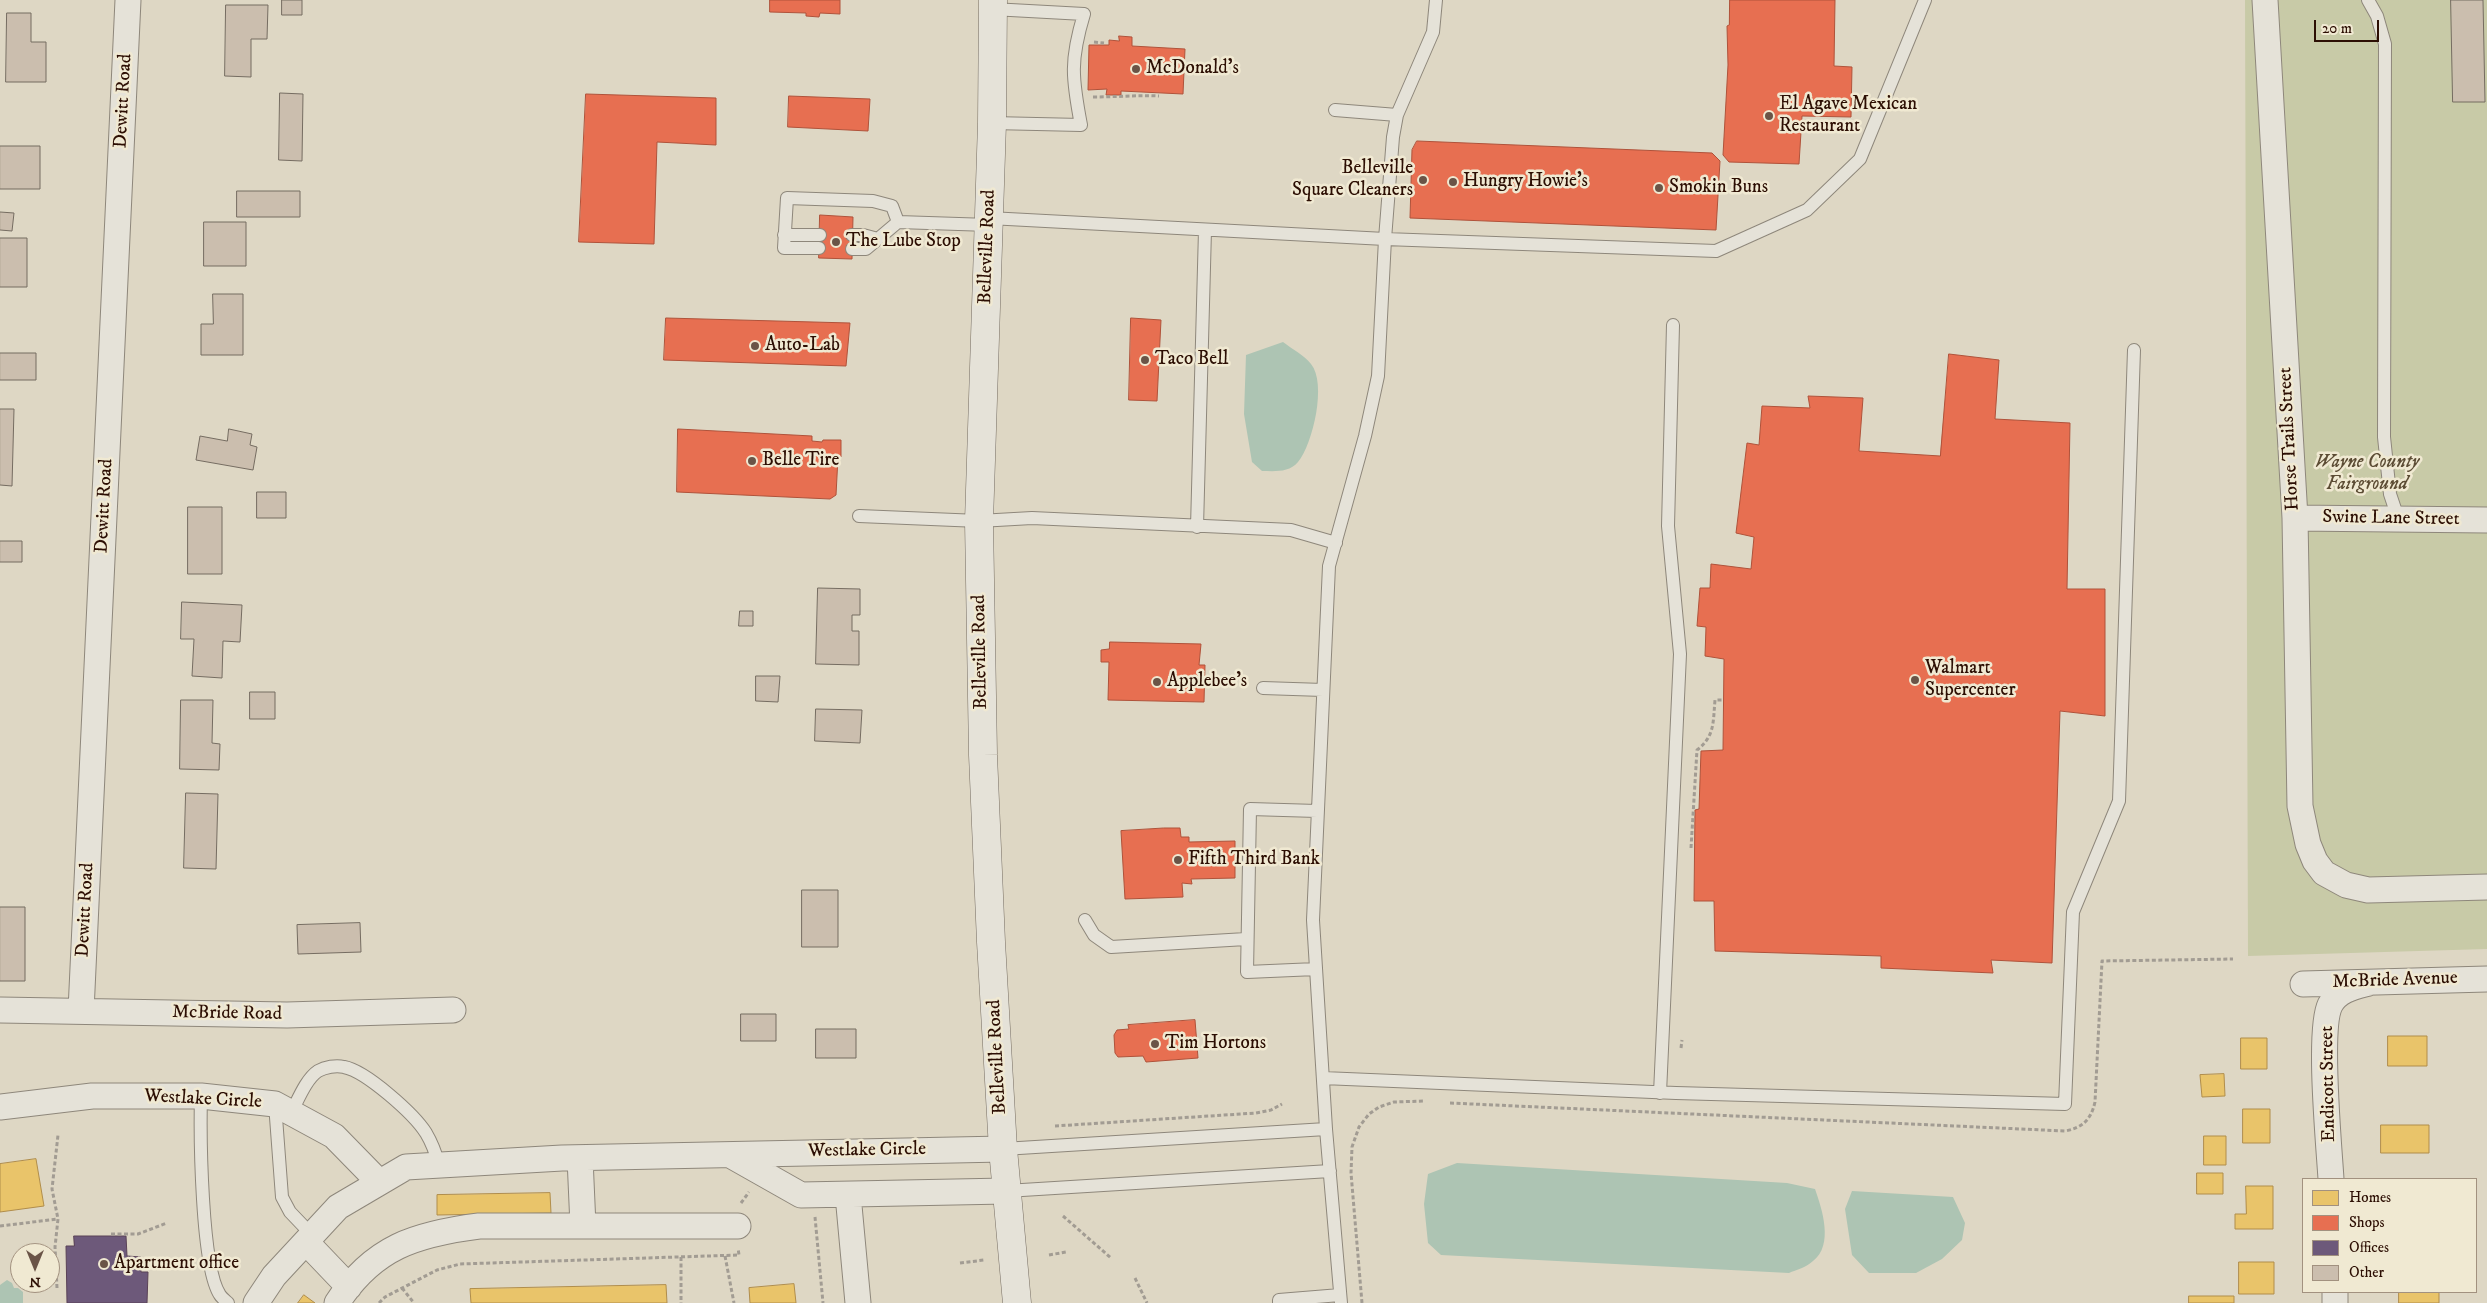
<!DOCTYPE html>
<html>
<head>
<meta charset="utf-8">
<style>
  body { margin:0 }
  #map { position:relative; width:2487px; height:1303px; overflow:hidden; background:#ded7c4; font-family:"IM FELL DW Pica",serif }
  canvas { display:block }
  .legend { position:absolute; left:2302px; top:1178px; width:175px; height:115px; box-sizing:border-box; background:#f0e9d2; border:1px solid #a2917f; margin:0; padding:6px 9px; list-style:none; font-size:15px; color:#2c0e03 }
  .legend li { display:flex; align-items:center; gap:10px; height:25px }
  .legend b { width:25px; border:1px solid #a2917f }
  .north { position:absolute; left:10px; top:1243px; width:50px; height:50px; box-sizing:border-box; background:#f0e9d2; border:1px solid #a2917f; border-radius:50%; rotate:180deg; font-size:14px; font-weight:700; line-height:20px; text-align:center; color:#2c0e03 }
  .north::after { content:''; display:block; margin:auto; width:18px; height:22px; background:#6a5447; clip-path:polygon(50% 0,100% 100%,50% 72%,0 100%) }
  .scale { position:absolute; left:2314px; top:20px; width:65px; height:22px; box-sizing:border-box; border:2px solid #2c0e03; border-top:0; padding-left:6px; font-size:15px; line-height:18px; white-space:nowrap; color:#2c0e03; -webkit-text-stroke:4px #f0e9d2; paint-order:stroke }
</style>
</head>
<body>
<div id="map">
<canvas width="2487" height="1303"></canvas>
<ul class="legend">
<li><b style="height:14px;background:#e9c46a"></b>Homes</li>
<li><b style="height:14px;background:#e76f51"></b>Shops</li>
<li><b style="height:14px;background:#6d597a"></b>Offices</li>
<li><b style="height:14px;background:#cbbeae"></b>Other</li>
</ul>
<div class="north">N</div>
<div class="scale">20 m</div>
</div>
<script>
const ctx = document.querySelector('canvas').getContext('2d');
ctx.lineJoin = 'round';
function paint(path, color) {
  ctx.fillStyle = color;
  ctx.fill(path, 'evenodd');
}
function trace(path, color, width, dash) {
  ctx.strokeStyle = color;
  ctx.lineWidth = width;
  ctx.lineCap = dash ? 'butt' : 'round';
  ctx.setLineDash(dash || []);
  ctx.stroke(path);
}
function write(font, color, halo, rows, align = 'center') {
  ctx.font = font + ' "IM FELL DW Pica",serif';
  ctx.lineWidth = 5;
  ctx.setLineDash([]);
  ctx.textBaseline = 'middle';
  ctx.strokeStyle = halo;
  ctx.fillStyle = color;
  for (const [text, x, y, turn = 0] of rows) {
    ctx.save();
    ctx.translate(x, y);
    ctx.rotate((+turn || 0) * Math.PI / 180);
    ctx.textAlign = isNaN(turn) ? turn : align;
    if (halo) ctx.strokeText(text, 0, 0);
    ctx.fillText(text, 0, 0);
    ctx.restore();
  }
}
const green = new Path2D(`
  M2245,0H2487V949L2248,956Z`);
const water = new Path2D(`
  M1283,342C1292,349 1304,355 1311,364C1327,383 1313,444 1298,462C1289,473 1274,471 1262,471L1252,462L1244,414L1246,355Z
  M1457,1163L1787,1183L1815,1189C1822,1209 1834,1245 1813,1261C1807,1267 1796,1270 1789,1273L1441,1255L1428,1243L1424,1204L1428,1174Z
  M1852,1191L1953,1197L1965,1223L1962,1240L1942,1259L1916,1273H1869L1852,1255L1845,1209Z
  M7,1280L12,1283L14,1288H18L23,1292V1303H0V1285Z`);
const homes = new Path2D(`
  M2388,1036H2427V1066H2388Z
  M2241,1038H2267V1069H2241Z
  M2224,1074L2225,1096L2202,1097L2200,1075Z
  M2243,1109H2270V1143H2243Z
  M2381,1125H2429V1153H2381Z
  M2204,1136H2226V1165H2204Z
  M36,1159L44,1206L0,1212V1164Z
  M2197,1173H2223V1194H2197Z
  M2246,1186H2273V1229H2235V1214H2246Z
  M550,1193L551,1213L437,1215V1195Z
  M2239,1262H2274V1294H2239Z
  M794,1284L796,1303H750L749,1288Z
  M666,1285L667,1303H471L470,1289Z
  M2399,1292H2439V1303H2399Z
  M304,1295L315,1303H298Z
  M2189,1296H2234V1303H2189Z`);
const shops = new Path2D(`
  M770,0H840V14L820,13L819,17L806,16V13L770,12Z
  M1730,0H1835L1834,66L1852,67L1851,117L1802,116L1799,164L1729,162L1723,155L1728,65L1727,26L1729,25Z
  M1119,36L1132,37V46L1185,49L1183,94L1121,91V95H1106L1107,89L1088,90L1089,45H1109V40L1119,41Z
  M586,94L716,98V145L657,142L654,244L579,242Z
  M789,96L870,99L868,131L788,127Z
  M1417,141L1712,153L1720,161L1716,230L1410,218L1412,150Z
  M820,215L853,217L852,259L819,258Z
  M666,318L850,323L846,366L664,360Z
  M1131,318L1161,320L1157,401L1129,400Z
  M1949,354L1999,360L1995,419L2070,423L2067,589H2105V716L2060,711L2052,963L1991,960L1993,973L1881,968V956L1715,951L1714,901H1694L1695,810L1699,809L1701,751L1723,750L1724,659L1705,656L1706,627L1697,626L1700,588H1710L1711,564L1751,569L1754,537L1736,533L1747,443L1759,445L1762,406L1810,408L1808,396L1863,398L1859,451L1940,456Z
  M678,429L812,436V441L822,442L823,440H841V457H838L836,495L830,499L677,492Z
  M1110,642L1201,644L1199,665H1205L1204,702L1108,700L1109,662H1101V650L1109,649Z
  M1164,828H1180L1181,837H1189V842L1235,841V878L1191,879L1192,884L1182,883L1183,897L1125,899L1121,831Z
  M1195,1020L1198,1058L1146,1062L1143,1056L1118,1057L1115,1053L1114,1035L1117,1030L1129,1029L1128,1025Z`);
const offices = new Path2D(`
  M74,1236H126L127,1256L141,1257V1272H148L147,1303H67L66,1246H74Z`);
const building = new Path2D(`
  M282,0H302V15H282Z
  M2451,0H2483L2485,102H2453Z
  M226,5H268L267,39H251V77L225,76Z
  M7,13H31V42H46V82H6Z
  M280,93L303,94L302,161L279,160Z
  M0,146H40V189H0Z
  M237,191H300V217H237Z
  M0,212L14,213L12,231L0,230Z
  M204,222H246V266H204Z
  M0,238H27V287H0Z
  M213,294H243V355H201V324H213Z
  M0,353H36V380H0Z
  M0,409H14L12,486L0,485Z
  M229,429L252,434L250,445L257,447L253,470L196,460L200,436L227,441Z
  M257,492H286V518H257Z
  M188,507H222V574H188Z
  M0,541H22V562H0Z
  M818,588L860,589V615H852V631H859V665L816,664Z
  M182,602L242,605L240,642L223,641L222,678L192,676L194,639H181Z
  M740,611H753V626H739Z
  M756,676H780L778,702L756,701Z
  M250,692H275V719H250Z
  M181,700H213L212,743L220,744L219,770L180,769Z
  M816,709L862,710L860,743L815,741Z
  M186,793L218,794L216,869L184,868Z
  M802,890H838V947H802Z
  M0,907H25V981H0Z
  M360,923L361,952L298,954L297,925Z
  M741,1014H776V1041H741Z
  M816,1029H856V1058H816Z`);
const path = new Path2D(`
  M1094,42L1104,43
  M1093,97C1116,97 1137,95 1159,96
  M1691,848L1697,750C1715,736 1713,722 1715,700H1724
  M1681,1048L1682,1040
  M1450,1103L2065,1131C2082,1128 2091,1120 2095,1102L2102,961L2233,959
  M1055,1126L1256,1113L1271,1110L1282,1104
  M741,1203L749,1192
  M1063,1216L1111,1258
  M815,1217L823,1303
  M0,1226L58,1219
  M111,1234H138L167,1223
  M1049,1255L1066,1252
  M725,1256L734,1303
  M681,1257V1303
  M960,1263L984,1260
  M1135,1278L1147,1303
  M57,1288L55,1247L58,1219L52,1189L58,1135
  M402,1288L414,1303
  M379,1303L385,1297L437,1270L460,1264L739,1255L738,1248
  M1362,1303L1351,1173L1352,1147L1359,1127L1369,1114L1379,1107L1394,1102L1424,1101`);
const service = new Path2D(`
  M2368,0L2377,16L2385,44L2384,437L2390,494L2398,518
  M1335,110L1397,115
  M992,123L1081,125C1072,78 1070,60 1084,14L992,9
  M989,218L1385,239L1716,251L1807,210L1860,159L1925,0
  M898,222L989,225
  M784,235H820
  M852,235H863L878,239
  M819,248H784L787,198L873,201L892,206L898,222L866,249H852
  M859,516L979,521L1032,518L1291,530L1336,543
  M1197,527L1205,230
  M1263,688L1323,690
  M1085,920L1094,935L1111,947L1246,939
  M1316,969L1247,972L1250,809L1317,811
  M1323,1078L1676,1093L2065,1104L2073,912L2119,801L2134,350
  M1660,1093L1680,654L1668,526L1673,325
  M201,1096C200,1133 201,1267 220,1295C222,1298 226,1301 228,1303
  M275,1104L282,1197L290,1212L312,1235
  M291,1113C298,1100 306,1079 318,1071C325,1067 336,1065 344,1067C366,1071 414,1114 426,1133C432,1143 436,1154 439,1165
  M1003,1149L1326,1129
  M1006,1191L1330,1171
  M1279,1303V1300L1340,1295
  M1341,1303L1326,1129L1313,920L1329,566L1365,436L1378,376L1385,239L1393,137L1397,115L1433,32L1436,0`);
const minor = new Path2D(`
  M2265,0L2295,518L2300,806L2308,844L2315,861L2324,873L2346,885L2368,890L2487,887
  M2295,518L2487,520
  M2303,984L2487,979
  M0,1010L287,1015L453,1010
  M81,1011L128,0
  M0,1107L92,1096H201L275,1104L334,1136L379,1182
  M732,1156L801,1195L1006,1191
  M580,1158L583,1226
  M2331,1179C2329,1146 2318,1030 2330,1005C2338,990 2354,987 2369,983
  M848,1195L858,1303
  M306,1242L349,1287
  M2335,1292V1303
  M256,1303L274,1276L338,1207L406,1167L562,1158L1003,1149
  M337,1303C373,1247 416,1234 479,1226H738`);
const secondary = new Path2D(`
  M993,0L992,123L979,521L983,755L991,942L1003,1149L1017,1303`);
const markers = [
  [1136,69,5,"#6a5447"],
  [1769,116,5,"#6a5447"],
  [1423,180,5,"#6a5447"],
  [1453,182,5,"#6a5447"],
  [1659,188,5,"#6a5447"],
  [836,242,5,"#6a5447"],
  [755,346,5,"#6a5447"],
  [1145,360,5,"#6a5447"],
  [752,461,5,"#6a5447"],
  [1915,680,5,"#6a5447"],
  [1157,682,5,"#6a5447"],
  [1178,860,5,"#6a5447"],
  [1155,1044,5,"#6a5447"],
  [104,1264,5,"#6a5447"]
];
const poiNames = [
  ["McDonald's",1146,69],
  ["El Agave Mexican",1779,105],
  ["Restaurant",1779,127],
  ["Belleville",1413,169,"right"],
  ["Square Cleaners",1413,191,"right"],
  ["Hungry Howie's",1463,182],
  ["Smokin Buns",1669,188],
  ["The Lube Stop",846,242],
  ["Auto-Lab",765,346],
  ["Taco Bell",1155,360],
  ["Belle Tire",762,461],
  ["Walmart",1925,669],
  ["Supercenter",1925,691],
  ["Applebee's",1167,682],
  ["Fifth Third Bank",1188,860],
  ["Tim Hortons",1165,1044],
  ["Apartment office",114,1264]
];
const streetNames = [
  ["Dewitt Road",124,101,-87],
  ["Belleville Road",988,247,-88],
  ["Horse Trails Street",2290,439,-93],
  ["Dewitt Road",105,506,-87],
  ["Swine Lane Street",2391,519,1],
  ["Belleville Road",981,652,-91],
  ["Dewitt Road",86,910,-87],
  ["McBride Avenue",2395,981,-2],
  ["McBride Road",227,1014,1],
  ["Belleville Road",998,1057,-93],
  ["Endicott Street",2329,1084,-91],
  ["Westlake Circle",203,1100,3],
  ["Westlake Circle",867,1151,-1]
];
const parkNames = [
  ["Wayne County",2367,463],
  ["Fairground",2367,485]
];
paint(green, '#c8caa7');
paint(water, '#adc4b3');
paint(homes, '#e9c46a');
trace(homes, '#b08d4b', 1);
paint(shops, '#e76f51');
trace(shops, '#af523a', 1);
paint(offices, '#6d597a');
trace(offices, '#5a4256', 1);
paint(building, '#cbbeae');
trace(building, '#756c61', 1);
trace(service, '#8e877b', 14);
trace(minor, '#8e877b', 27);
trace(secondary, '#756c61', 29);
trace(path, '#a29c93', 3, [4, 2.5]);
trace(service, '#e5e2d8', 12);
trace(minor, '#e5e2d8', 25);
trace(secondary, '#e5e2d8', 28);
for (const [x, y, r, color] of markers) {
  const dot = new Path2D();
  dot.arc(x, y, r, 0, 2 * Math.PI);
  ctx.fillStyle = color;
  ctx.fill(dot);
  trace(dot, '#f0e9d2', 2);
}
write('19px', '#2c0e03', '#f0e9d2', poiNames, 'left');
write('19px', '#2c0e03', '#f0e9d2', streetNames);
write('italic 19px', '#5c4c34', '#f0e9d2', parkNames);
</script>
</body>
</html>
